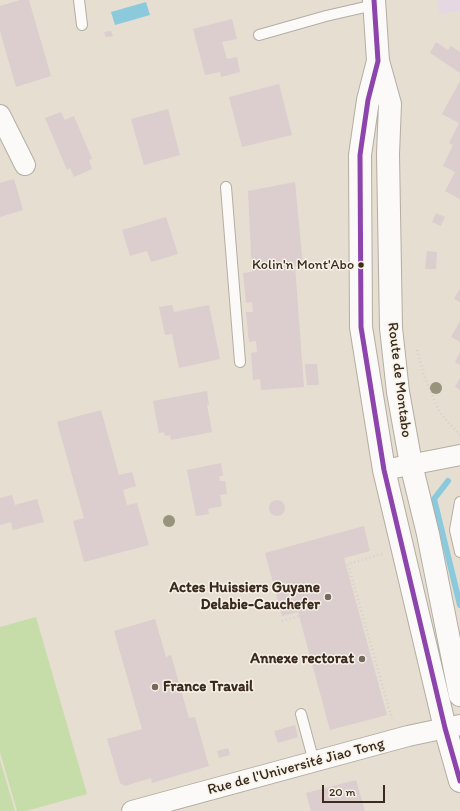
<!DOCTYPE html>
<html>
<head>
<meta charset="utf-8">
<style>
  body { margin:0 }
  #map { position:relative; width:460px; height:811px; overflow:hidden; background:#e6ded0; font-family:Itim,sans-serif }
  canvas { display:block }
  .scale { position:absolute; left:322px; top:785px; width:63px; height:18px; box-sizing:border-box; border:2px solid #3b2a1e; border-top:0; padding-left:5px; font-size:12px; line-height:14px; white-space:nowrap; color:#3b2a1e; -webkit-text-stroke:3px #f7f3e8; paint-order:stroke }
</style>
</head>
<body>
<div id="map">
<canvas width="460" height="811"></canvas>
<div class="scale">20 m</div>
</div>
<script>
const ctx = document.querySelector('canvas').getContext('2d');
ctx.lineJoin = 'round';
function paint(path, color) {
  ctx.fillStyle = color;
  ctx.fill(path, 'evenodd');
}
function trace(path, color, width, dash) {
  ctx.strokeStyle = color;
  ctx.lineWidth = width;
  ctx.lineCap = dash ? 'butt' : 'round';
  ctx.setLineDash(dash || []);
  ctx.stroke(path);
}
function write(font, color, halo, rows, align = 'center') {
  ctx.font = font + ' Itim,sans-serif';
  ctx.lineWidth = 3;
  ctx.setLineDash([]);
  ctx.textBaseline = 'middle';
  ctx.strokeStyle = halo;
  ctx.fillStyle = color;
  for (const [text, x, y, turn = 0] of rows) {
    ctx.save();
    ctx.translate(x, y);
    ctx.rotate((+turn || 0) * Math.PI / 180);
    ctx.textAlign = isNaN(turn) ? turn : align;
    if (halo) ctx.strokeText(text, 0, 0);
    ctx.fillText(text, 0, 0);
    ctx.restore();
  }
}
const built = new Path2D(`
  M437,0H460V11L439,14Z`);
const green = new Path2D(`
  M36,617L87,794L26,811H17L0,752V627Z
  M0,760L15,811H0Z`);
const water = new Path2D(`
  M146,2L150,15L115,25L111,12Z`);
const stream = new Path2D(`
  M448,481L434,499L460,605`);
const building = new Path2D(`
  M20,0H29L51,76L16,87L0,31V6Z
  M232,19L237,39L222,42L227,59L237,57L240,72L221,77L220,72L205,75L193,29Z
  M111,31L113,36L106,37L104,32Z
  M436,42L448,50L451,46L460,52V73L430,53Z
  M460,81V199L445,191L455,172L443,166L453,145L449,143L459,123L442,114Z
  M279,84L292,135L242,147L229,97Z
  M168,109L180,155L144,165L131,119Z
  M61,112L65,120L74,116L92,159L89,160L92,169L74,177L70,168L67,170L45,118Z
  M14,179L23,210L0,217V183Z
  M295,182L303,266H295L304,387L261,390L260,379L253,380L251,353L257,352L256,341L249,342L246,312H253L252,302L246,303L243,273L252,272L248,191Z
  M436,213L445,217L441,226L432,222Z
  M166,217L178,254L151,262L147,251L130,256L122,230Z
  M427,251L437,252L436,269H425Z
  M459,290H460V302L454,299Z
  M172,305L174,312L209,305L220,359L179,368L172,334L165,335L159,307Z
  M460,321V342L451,337Z
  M460,352V365L455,362Z
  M305,364H317L319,385H307Z
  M460,378V390L455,387Z
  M207,391L209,405H207L212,432L171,440L170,435L165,436L164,432L159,433L153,401Z
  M101,410L119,475L132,472L136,486L123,490L127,505L137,503L149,545L84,562L73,521L84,518L57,422Z
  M221,463L223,476H219L220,481H225L227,494L220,495L222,506L208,509L209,514L196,516L187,470Z
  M12,495L15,505L37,499L44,522L13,530L11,522L0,525V498Z
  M269 508a8 8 0 1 1 16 0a8 8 0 1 1-16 0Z
  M364,526L370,551L344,558L387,715L330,730L298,612L282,616L265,553Z
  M155,619L166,657L171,655L189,718L195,717L209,766L152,783L151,778L125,786L120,783L107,739L142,729L114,631Z
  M295,725L298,737L278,743L274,731Z
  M228,748L230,755L219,758L217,751Z
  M356,780L365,811H311L306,793Z`);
const path = new Path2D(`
  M417,350L424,376L440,413L460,435
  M382,554L348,564L392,719
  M282,621L300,616`);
const lane = new Path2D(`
  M79,0L82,25
  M259,35L326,16L374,5
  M226,187L240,362
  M460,502L455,530L460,552
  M301,714L314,762`);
const street = new Path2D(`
  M0,115L25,165
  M384,470L460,455
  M132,811L408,736L460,725`);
const secondary = new Path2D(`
  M374,0L378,61L390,104L388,154L391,328L398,392L411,464L428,534L460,695
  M378,61L368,100L360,155L361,327L384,470L445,728L460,781`);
const bus1 = new Path2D(`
  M374,0L378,61L368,100L360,155L361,327L384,470L445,728L460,781`);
const trees = [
  [436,388],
  [169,521]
];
const markers = [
  [361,265,3.5,"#3b2a1e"],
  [328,597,4,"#77695c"],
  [362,659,4,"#77695c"],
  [155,687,4,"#77695c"]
];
const busNames = [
  ["Kolin'n Mont'Abo",354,265]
];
const streetNames = [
  ["Route de Montabo",399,380,83],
  ["Rue de l'Université Jiao Tong",296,767,-15]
];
const poiNames = [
  ["Actes Huissiers Guyane",320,588],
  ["Delabie-Cauchefer",320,605],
  ["Annexe rectorat",354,659],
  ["France Travail",163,687,"left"]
];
paint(built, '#e5d8e2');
paint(green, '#c6dca9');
paint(water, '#8bc9dd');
trace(stream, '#8bc9dd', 6);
paint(building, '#dccdcf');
trace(lane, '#b3ada3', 12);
trace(street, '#b3ada3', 22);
trace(secondary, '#b3ada3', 24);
trace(path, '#d3d0cd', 2.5, [1, 3]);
trace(lane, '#fbfaf8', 10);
trace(street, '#fbfaf8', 20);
trace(secondary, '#fbfaf8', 22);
trace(bus1, '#8e44ad', 5);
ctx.fillStyle = '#97937d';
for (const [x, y] of trees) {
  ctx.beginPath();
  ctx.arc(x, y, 6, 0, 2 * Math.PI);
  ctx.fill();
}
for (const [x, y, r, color] of markers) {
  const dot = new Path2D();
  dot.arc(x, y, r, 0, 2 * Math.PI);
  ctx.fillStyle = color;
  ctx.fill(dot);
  trace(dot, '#f7f3e8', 1.5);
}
write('14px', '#3b2a1e', '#f7f3e8', busNames, 'right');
write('15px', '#3b2a1e', '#f7f3e8', streetNames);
write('bold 15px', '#3b2a1e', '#f7f3e8', poiNames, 'right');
</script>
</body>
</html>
